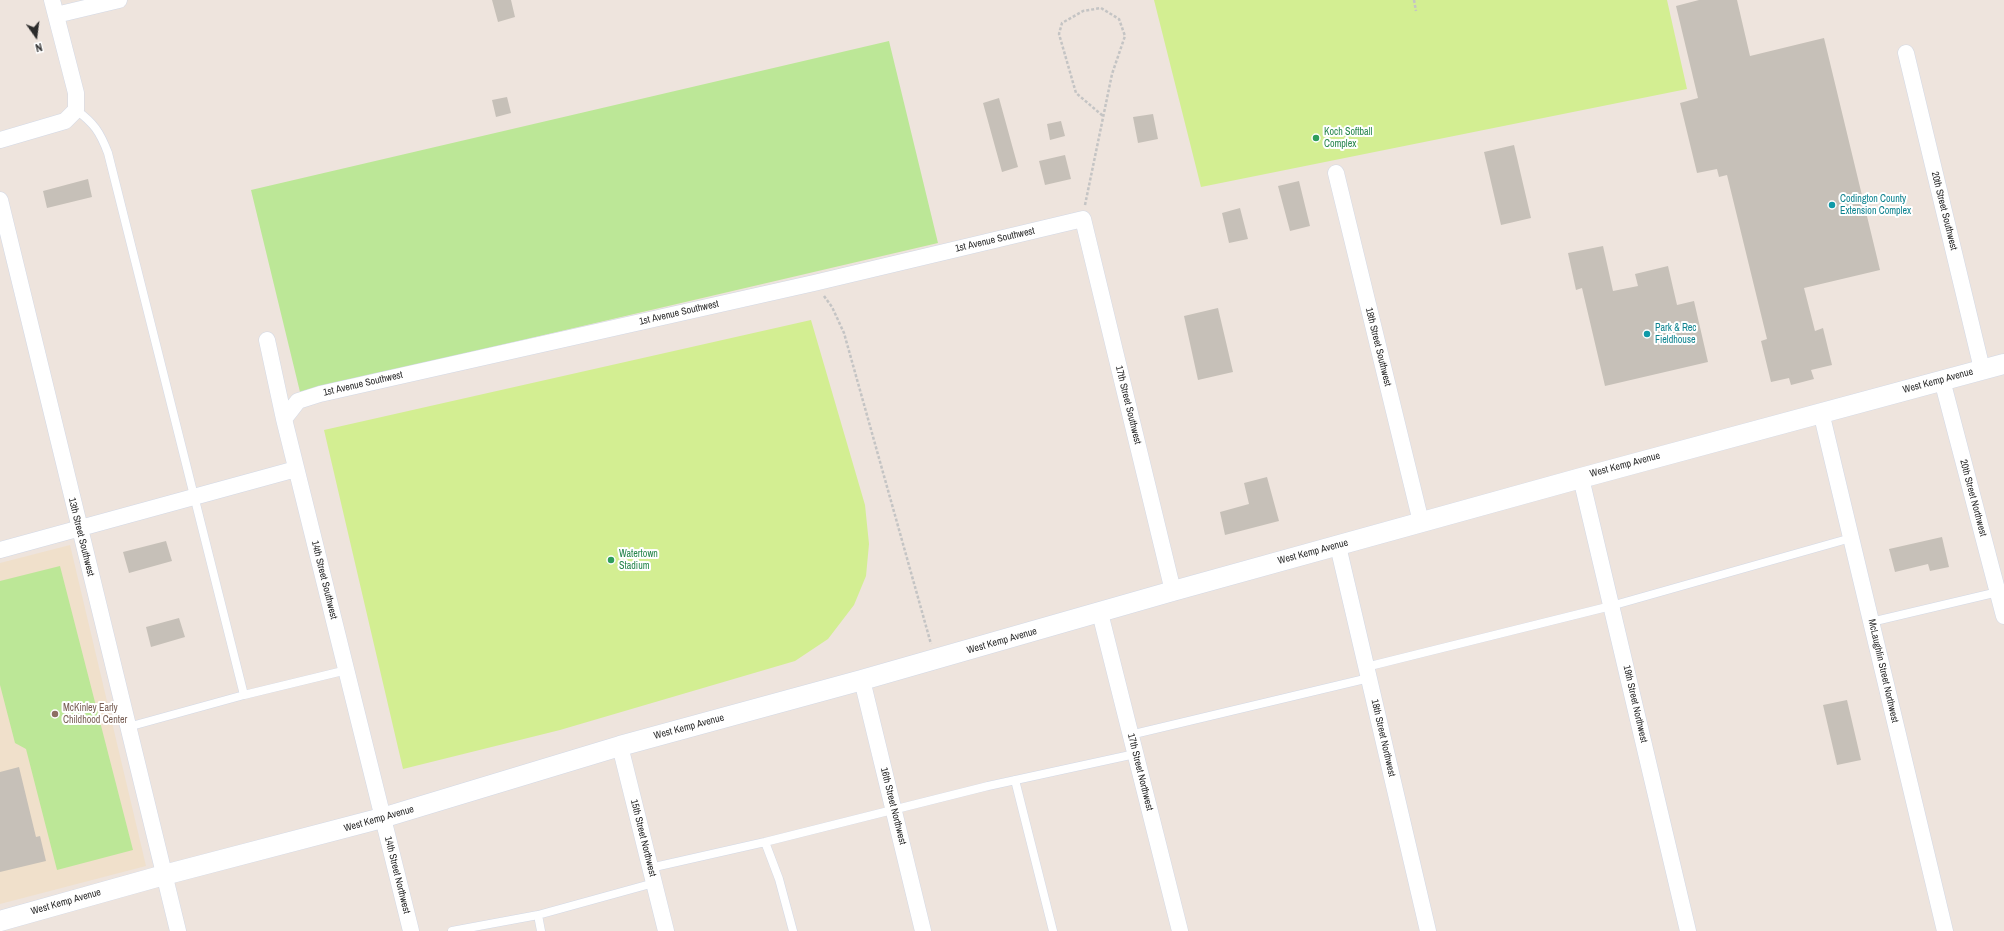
<!DOCTYPE html>
<html>
<head>
<meta charset="utf-8">
<style>
  body { margin:0 }
  #map { position:relative; width:2004px; height:931px; overflow:hidden; background:#eee4dd; font-family:"Archivo Narrow",sans-serif }
  canvas { display:block }
  .north { position:absolute; left:16px; top:16px; width:40px; height:40px; -webkit-text-stroke:3px #fff; paint-order:stroke; rotate:166deg; font-size:11px; font-weight:700; line-height:16px; text-align:center; color:#2b2b2b }
  .north::after { content:''; display:block; margin:auto; width:14px; height:18px; background:#2b2b2b; clip-path:polygon(50% 0,100% 100%,50% 72%,0 100%) }
</style>
</head>
<body>
<div id="map">
<canvas width="2004" height="931"></canvas>
<div class="north">N</div>
</div>
<script>
const ctx = document.querySelector('canvas').getContext('2d');
ctx.lineJoin = 'round';
function paint(path, color) {
  ctx.fillStyle = color;
  ctx.fill(path, 'evenodd');
}
function trace(path, color, width, dash) {
  ctx.strokeStyle = color;
  ctx.lineWidth = width;
  ctx.lineCap = dash ? 'butt' : 'round';
  ctx.setLineDash(dash || []);
  ctx.stroke(path);
}
function write(font, color, halo, rows, align = 'center') {
  ctx.font = font + ' "Archivo Narrow",sans-serif';
  ctx.lineWidth = 4;
  ctx.setLineDash([]);
  ctx.textBaseline = 'middle';
  ctx.strokeStyle = halo;
  ctx.fillStyle = color;
  for (const [text, x, y, turn = 0] of rows) {
    ctx.save();
    ctx.translate(x, y);
    ctx.rotate((+turn || 0) * Math.PI / 180);
    ctx.textAlign = isNaN(turn) ? turn : align;
    if (halo) ctx.strokeText(text, 0, 0);
    ctx.fillText(text, 0, 0);
    ctx.restore();
  }
}
const education = new Path2D(`
  M70,545L146,866L0,904V563Z`);
const green = new Path2D(`
  M889,41L938,243L300,392L251,190Z
  M60,566L133,850L57,870L26,749L15,743L0,685V581Z`);
const pitch = new Path2D(`
  M1154,0H1667L1687,89L1201,187Z
  M811,320L865,505L869,544L866,576L854,605L828,639L795,661L560,730L403,769L324,430Z`);
const building = new Path2D(`
  M492,0H511L515,17L498,22Z
  M1699,0H1737L1750,56L1824,38L1880,270L1804,288L1815,331L1823,328L1832,365L1811,370L1814,379L1791,385L1789,378L1771,382L1761,341L1767,339L1727,175L1719,177L1717,169L1697,173L1680,103L1698,98L1676,6Z
  M507,97L511,113L496,117L492,100Z
  M999,98L1018,167L1002,172L983,103Z
  M1153,114L1158,139L1138,143L1133,117Z
  M1061,121L1065,136L1050,140L1047,124Z
  M1514,145L1531,218L1501,225L1484,152Z
  M1065,155L1071,179L1045,185L1039,161Z
  M88,179L92,197L47,208L43,191Z
  M1299,181L1310,226L1290,231L1278,186Z
  M1240,208L1248,239L1229,243L1222,213Z
  M1603,246L1613,291L1638,286L1635,274L1668,266L1677,305L1694,301L1708,362L1605,386L1582,288L1576,290L1568,253Z
  M1218,308L1233,372L1198,380L1184,316Z
  M1267,477L1279,521L1225,535L1220,512L1249,504L1244,483Z
  M1942,537L1949,567L1930,571L1928,564L1895,572L1889,549Z
  M166,541L172,561L129,573L123,552Z
  M179,618L185,637L151,647L146,627Z
  M1847,700L1861,760L1837,765L1823,705Z
  M19,767L36,837L40,836L46,861L0,872V772Z`);
const path = new Path2D(`
  M1414,0L1416,11
  M1085,205L1112,74L1125,36L1119,19L1101,8L1083,11L1062,23L1059,34L1076,93L1103,116
  M824,296L832,307L844,333L931,644`);
const service = new Path2D(`
  M76,110C94,123 100,132 108,153L244,695
  M1871,622L1998,592
  M1366,667L1611,606L1851,538
  M128,727L244,695L347,670
  M1130,735L1369,678
  M1015,780L1053,931
  M765,842L779,879L793,931
  M650,868L765,842L988,786L1135,754
  M538,915L541,931
  M452,931L538,915L654,883`);
const minor = new Path2D(`
  M56,15L119,0
  M1906,53L1982,369
  M0,140L65,121L76,110V93L52,0
  M1336,173L1421,522
  M0,200L178,931
  M267,340L284,419L411,931
  M1942,380L2004,616
  M1821,412L1945,931
  M284,419L298,401L320,394L814,283L1083,219L1173,591
  M1581,478L1688,931
  M1338,546L1428,931
  M0,550L296,469
  M1100,613L1180,931
  M862,680L923,931
  M620,746L666,931`);
const tertiary = new Path2D(`
  M0,921L164,875L382,818L620,746L862,680L1173,591L1581,478L2004,364`);
const markers = [
  [1316,138,4,"#2e9e5b"],
  [1832,205,4,"#0f9aa8"],
  [1647,334,4,"#0f9aa8"],
  [611,560,4,"#2e9e5b"],
  [55,714,4,"#8d6e63"]
];
const leisureNames = [
  ["Koch Softball",1324,132],
  ["Complex",1324,144],
  ["Watertown",619,554],
  ["Stadium",619,566]
];
const cultureNames = [
  ["Codington County",1840,199],
  ["Extension Complex",1840,211],
  ["Park & Rec",1655,328],
  ["Fieldhouse",1655,340]
];
const streetNames = [
  ["20th Street Southwest",1944,211,76],
  ["1st Avenue Southwest",995,240,-13],
  ["1st Avenue Southwest",679,313,-13],
  ["18th Street Southwest",1378,347,76],
  ["West Kemp Avenue",1938,381,-15],
  ["1st Avenue Southwest",363,384,-13],
  ["17th Street Southwest",1128,405,76],
  ["West Kemp Avenue",1625,465,-15],
  ["20th Street Northwest",1973,498,75],
  ["13th Street Southwest",81,537,76],
  ["West Kemp Avenue",1313,552,-15],
  ["14th Street Southwest",324,580,76],
  ["West Kemp Avenue",1002,641,-16],
  ["McLaughlin Street Northwest",1883,671,77],
  ["19th Street Northwest",1635,704,77],
  ["West Kemp Avenue",689,727,-15],
  ["18th Street Northwest",1383,738,77],
  ["17th Street Northwest",1140,772,76],
  ["16th Street Northwest",893,806,76],
  ["West Kemp Avenue",379,819,-16],
  ["15th Street Northwest",643,838,76],
  ["14th Street Northwest",397,875,76],
  ["West Kemp Avenue",66,902,-16]
];
const educationNames = [
  ["McKinley Early",63,708],
  ["Childhood Center",63,720]
];
paint(education, '#f0e0cb');
paint(green, '#bce797');
paint(pitch, '#d3ee92');
paint(building, '#c6c0b8');
trace(service, '#d2d8e5', 9);
trace(minor, '#d2d8e5', 17);
trace(tertiary, '#d2d8e5', 21);
trace(path, '#c4c4c4', 2.5, [3, 2]);
trace(service, '#fff', 8);
trace(minor, '#fff', 16);
trace(tertiary, '#fff', 20);
for (const [x, y, r, color] of markers) {
  const dot = new Path2D();
  dot.arc(x, y, r, 0, 2 * Math.PI);
  ctx.fillStyle = color;
  ctx.fill(dot);
  trace(dot, '#fff', 1.5);
}
write('10px', '#27864d', '#fff', leisureNames, 'left');
write('10px', '#0d838f', '#fff', cultureNames, 'left');
write('10px', '#2b2b2b', '#fff', streetNames);
write('10px', '#785e54', '#fff', educationNames, 'left');
</script>
</body>
</html>
